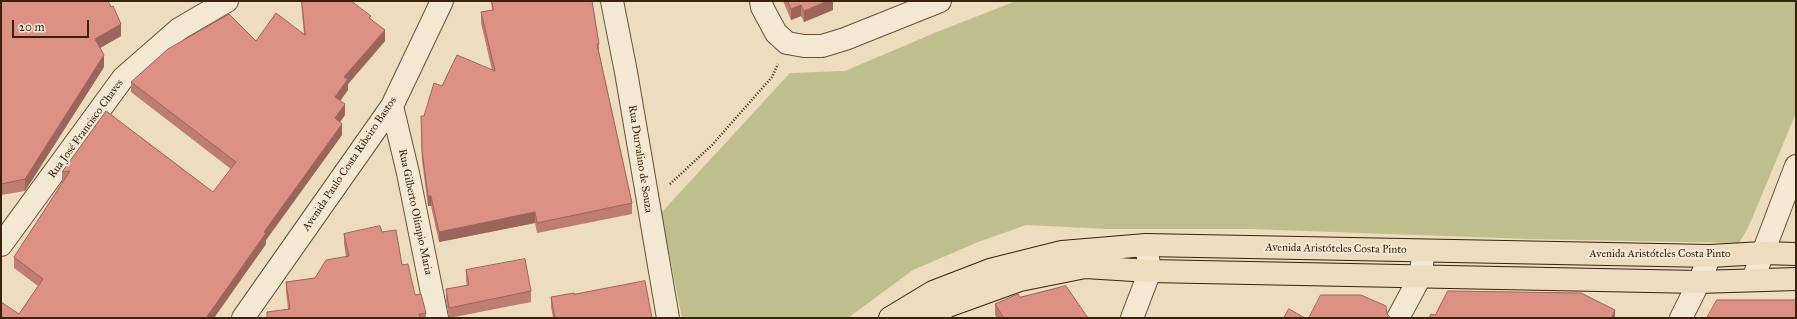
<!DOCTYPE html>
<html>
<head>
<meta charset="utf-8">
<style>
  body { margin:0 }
  #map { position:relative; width:1797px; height:319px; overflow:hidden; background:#eddcbd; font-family:"IM FELL Great Primer",serif }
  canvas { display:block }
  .frame { position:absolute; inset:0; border:2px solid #38220c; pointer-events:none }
  .scale { position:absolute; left:12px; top:20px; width:77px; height:18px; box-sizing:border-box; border:2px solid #38220c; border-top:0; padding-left:5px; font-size:12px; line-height:14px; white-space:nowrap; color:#38220c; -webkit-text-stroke:3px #f3e8d4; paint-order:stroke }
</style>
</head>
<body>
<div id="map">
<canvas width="1797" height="319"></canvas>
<div class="frame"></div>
<div class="scale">20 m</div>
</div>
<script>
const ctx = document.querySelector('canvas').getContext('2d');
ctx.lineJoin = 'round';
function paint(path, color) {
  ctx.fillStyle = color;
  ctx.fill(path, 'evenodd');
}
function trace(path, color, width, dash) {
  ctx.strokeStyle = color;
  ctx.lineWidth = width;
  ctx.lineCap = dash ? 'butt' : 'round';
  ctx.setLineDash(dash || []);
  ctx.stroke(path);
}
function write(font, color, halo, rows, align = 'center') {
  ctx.font = font + ' "IM FELL Great Primer",serif';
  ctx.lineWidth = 4;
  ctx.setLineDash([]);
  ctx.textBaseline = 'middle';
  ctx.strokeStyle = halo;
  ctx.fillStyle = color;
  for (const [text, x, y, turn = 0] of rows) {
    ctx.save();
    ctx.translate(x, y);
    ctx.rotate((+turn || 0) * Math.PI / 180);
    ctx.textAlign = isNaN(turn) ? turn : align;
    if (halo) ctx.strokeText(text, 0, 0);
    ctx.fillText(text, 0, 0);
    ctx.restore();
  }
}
const green = new Path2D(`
  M1016,1H1796V113L1748,228L1739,243L1528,239L1251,229H1108L1026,225L978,242L913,270L848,318H682L661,213L790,73L845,71L932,34Z`);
const path = new Path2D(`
  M670,184L712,145L772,77L778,64`);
const minor = new Path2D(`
  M612,1L626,72L668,318
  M761,1L762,7L776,33L787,43L804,46H822L845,39L940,1
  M392,106L408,173L437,318
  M1,245L123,78L179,29L227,1
  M1753,279L1796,166
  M243,318L392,106L442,1
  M1132,318L1150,271L1146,245
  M1398,318L1420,277L1424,251
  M1681,318L1699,282L1710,256`);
const major = new Path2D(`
  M890,318L933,292L990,270L1062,252L1146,245L1710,256L1763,253L1796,254
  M923,318L948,306L1020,280L1085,267L1150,271L1699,282L1796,279`);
const wall = new Path2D(`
  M1,1L121,36L100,48L104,67L25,191L1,195Z
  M301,1H351L371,19L385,41L348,84V90L340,101L345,115L340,122L342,135L266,240V244L214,318H1L19,314L38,286L14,268V257L62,183V172L106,111L213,192L231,169L131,92V82L256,41L304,35Z
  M491,1H592L599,44V52L632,203V214L537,233L535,223L439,242L431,206H428L422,161L421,126L424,116L442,86L492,70L481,23V12L492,10Z
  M783,1H833V10L804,22L801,16L791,20Z
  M382,232L415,295L426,313V318H267V312L288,309L286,292V282L315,278L346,256L344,244V234Z
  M466,270L531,291V302L449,318L446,300V289L467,286L466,281Z
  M574,294L652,318H553L551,307V297Z
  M1020,297L1088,318H997L995,315V304Z`);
const shadedWall = new Path2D(`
  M828,1H833V10L804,22V11Z
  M801,5V16L791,20V9Z
  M121,24V36L95,51V39Z
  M385,30V41L348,84V90L335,108V97L344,77Z
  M104,55V67L25,191V179Z
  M345,104V115L335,129V118Z
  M342,124V135L266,240V244L214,318H206L264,232Z
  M428,196H431V206H428Z
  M535,212V223L439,242V232Z
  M1615,310V318H1611Z`);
const building = new Path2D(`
  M1,1H108L111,7L113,6L121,24L95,39L104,55L25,179L1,184Z
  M302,1H351L371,16L369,18L385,30L344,77L348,79L335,97L345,104L335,118L342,124L264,232L266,233L206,318H1V302L19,314L43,279L14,257L70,171L62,172L106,111L213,192L236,162L131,82L168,49L229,14L256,41L276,13L305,35Z
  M492,1H592L599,44H597L632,203L537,223L535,212L439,232L431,196H428L422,151L421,116H424L434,83L442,86L457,55L495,71L481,12L493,10Z
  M788,1H828L804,11L801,5L791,9Z
  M380,226L382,232L396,230L402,265L408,264L415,295L421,294L426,313L419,314L420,318H267V312L290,309L286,282L315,278L326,260L349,256L344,234Z
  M525,259L531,291L449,308L446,289L469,285L466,270Z
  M645,281L652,318H555L551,297L574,293V294Z
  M1066,286L1088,318H1004L995,304L1018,294L1020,297Z
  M1448,291L1581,293L1615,310L1611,318H1429L1431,314L1435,315Z
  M1321,295H1361L1386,306L1387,314L1391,318H1309Z
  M1717,300H1796V318H1707Z
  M1289,309L1305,318H1284Z`);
const streetNames = [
  ["Rua José Francisco Chaves",86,129,-54],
  ["Rua Durvalino de Souza",640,159,81],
  ["Avenida Paulo Costa Ribeiro Bastos",350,164,-56],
  ["Rua Gilberto Olímpio Maria",415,212,78],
  ["Avenida Aristóteles Costa Pinto",1336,249,1],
  ["Avenida Aristóteles Costa Pinto",1660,254]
];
paint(green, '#bebf8d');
trace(minor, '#655038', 24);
trace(major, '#38220c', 24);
trace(path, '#38220c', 2.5, [1, 2]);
trace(minor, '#f3e8d4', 22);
trace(major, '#eddcbd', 22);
paint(wall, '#be7c72');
paint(shadedWall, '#9b655c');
paint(building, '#dd9084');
trace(building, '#9b655c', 1);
write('11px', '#38220c', '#f3e8d4', streetNames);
</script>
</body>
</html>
